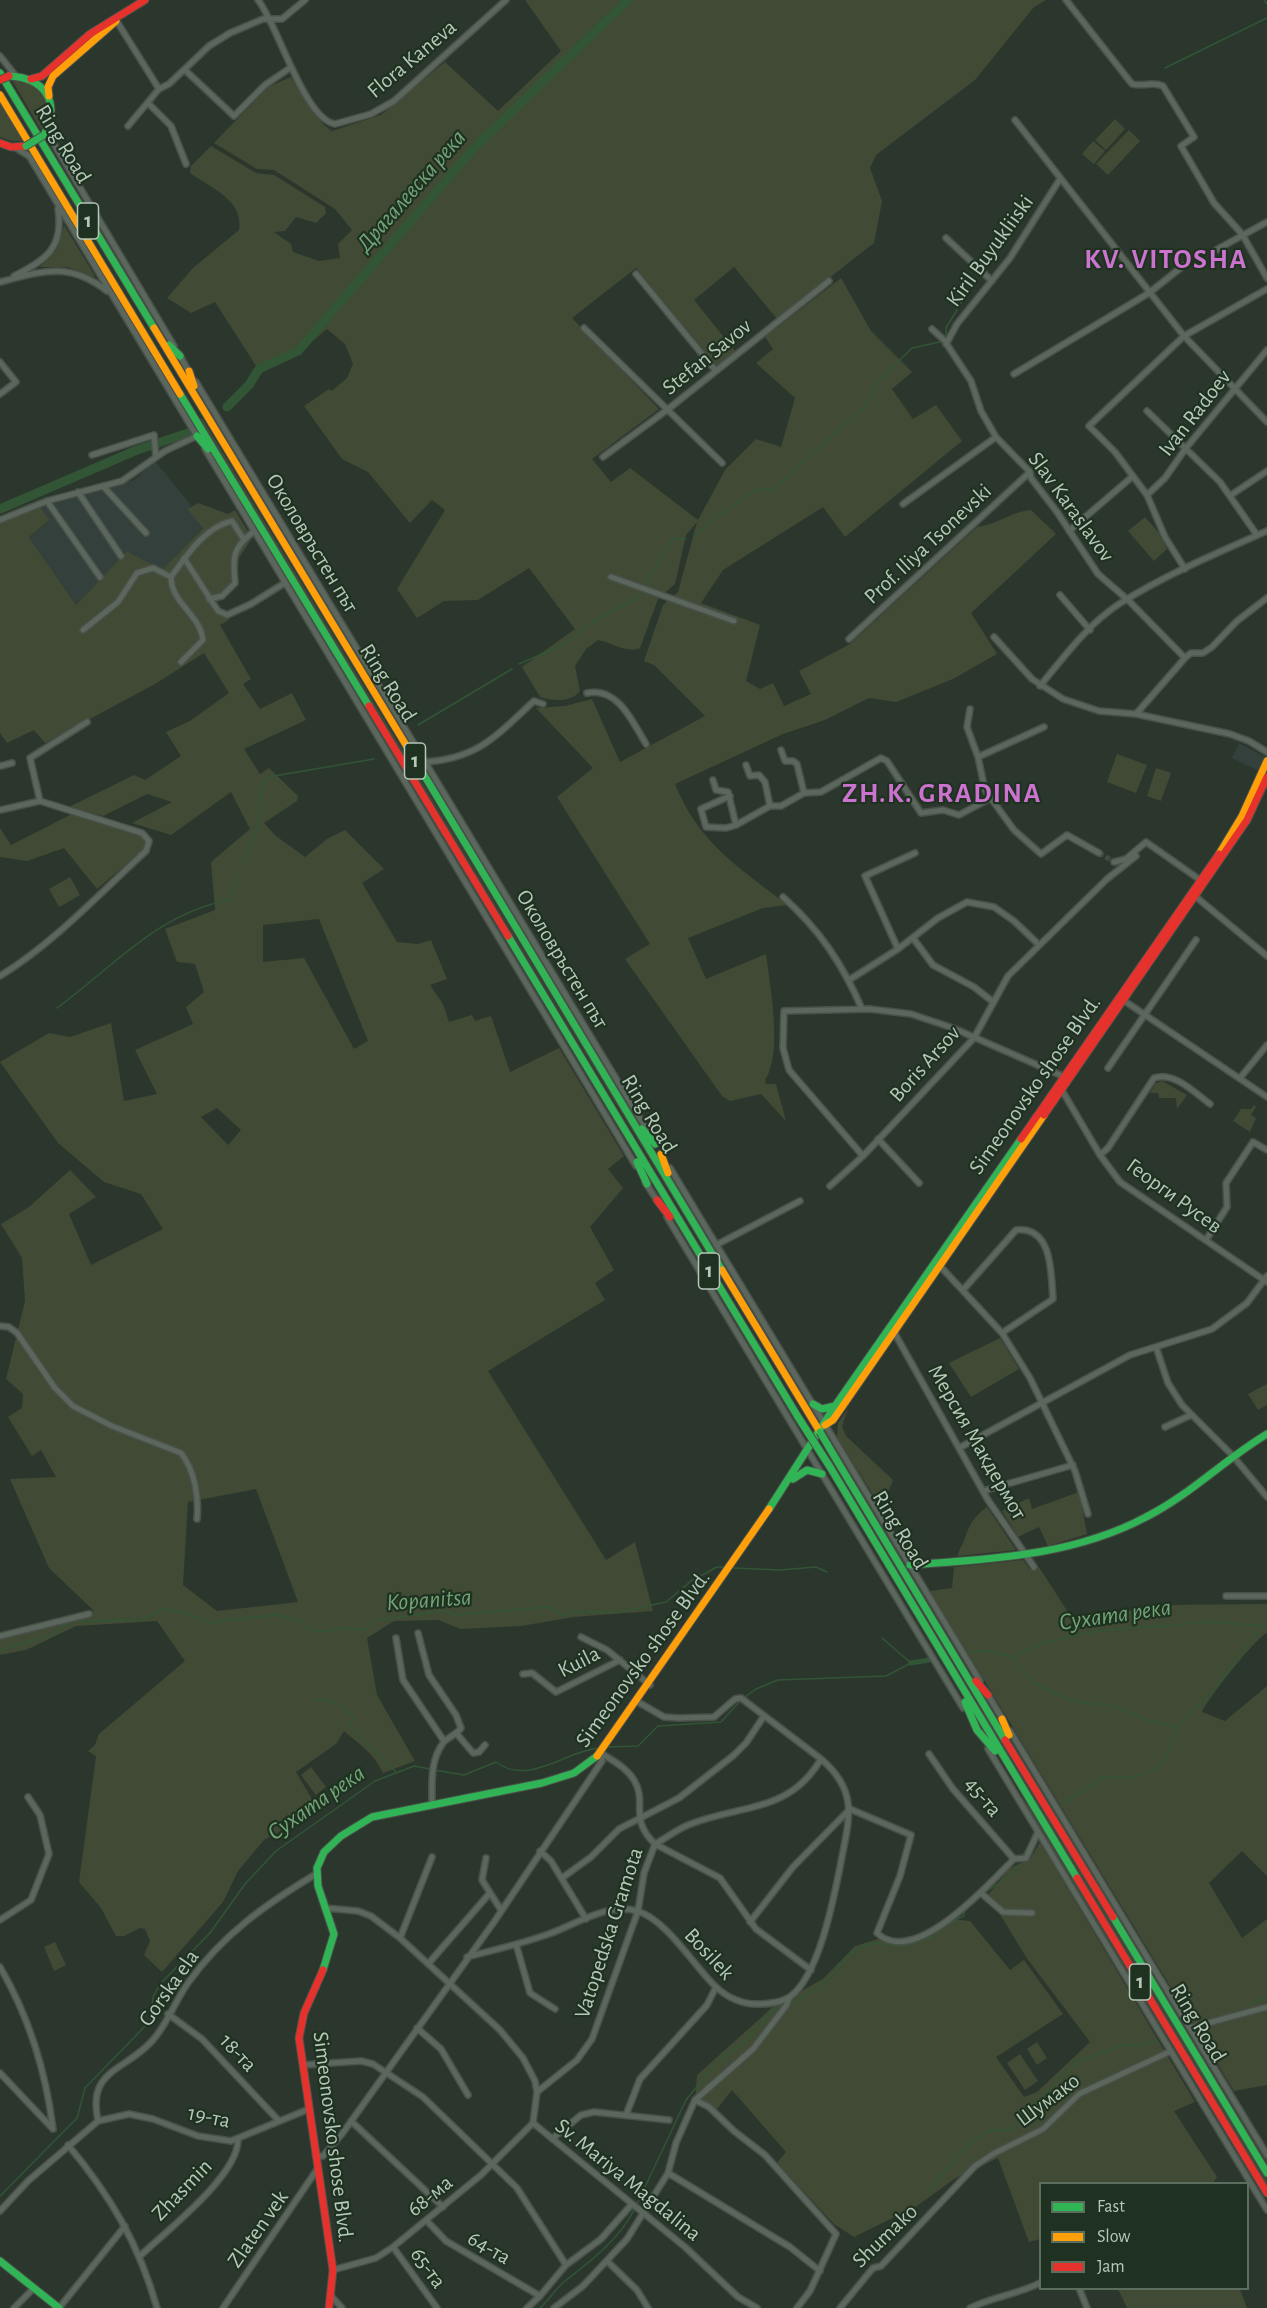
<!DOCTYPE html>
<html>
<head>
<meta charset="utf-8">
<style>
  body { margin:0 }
  #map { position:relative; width:1267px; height:2308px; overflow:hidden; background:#2b372c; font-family:"Alegreya Sans",sans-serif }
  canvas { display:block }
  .legend { position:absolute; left:1039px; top:2182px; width:210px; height:108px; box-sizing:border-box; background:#1f3221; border:2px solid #5b6e5d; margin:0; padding:8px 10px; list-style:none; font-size:18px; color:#b6c8b8 }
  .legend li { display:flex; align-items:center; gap:12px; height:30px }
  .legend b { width:30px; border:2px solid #5b6e5d }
</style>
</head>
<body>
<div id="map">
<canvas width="1267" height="2308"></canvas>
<ul class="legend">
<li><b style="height:8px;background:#30b455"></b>Fast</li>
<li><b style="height:8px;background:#ff9f0a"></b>Slow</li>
<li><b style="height:8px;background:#e5322d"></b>Jam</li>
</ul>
</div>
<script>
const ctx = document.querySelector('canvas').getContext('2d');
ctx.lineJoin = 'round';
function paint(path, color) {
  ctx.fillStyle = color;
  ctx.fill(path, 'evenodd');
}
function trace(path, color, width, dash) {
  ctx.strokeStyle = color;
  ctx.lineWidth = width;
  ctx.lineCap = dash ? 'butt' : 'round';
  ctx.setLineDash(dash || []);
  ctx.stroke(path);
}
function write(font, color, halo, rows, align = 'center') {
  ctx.font = font + ' "Alegreya Sans",sans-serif';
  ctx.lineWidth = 4.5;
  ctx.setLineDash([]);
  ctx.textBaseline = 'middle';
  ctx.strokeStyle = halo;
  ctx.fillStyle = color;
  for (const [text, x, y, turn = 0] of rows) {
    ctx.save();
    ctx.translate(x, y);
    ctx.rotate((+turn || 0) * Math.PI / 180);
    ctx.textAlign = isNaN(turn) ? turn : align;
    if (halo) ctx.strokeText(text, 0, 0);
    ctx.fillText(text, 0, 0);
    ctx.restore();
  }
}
const medical = new Path2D(`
  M155,461L191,505L188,509L203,527L162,571L127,551L76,605L29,537L50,521L41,507L134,480Z
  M1239,743L1265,757L1259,771L1232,758Z`);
const green = new Path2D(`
  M525,0H1046L1034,7L975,80L876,155L870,168L882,201L874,243L777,319L734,267L694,300L735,351L717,366L636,268L572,318L659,409L592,459L611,482L630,468L698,520L725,470L756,439L781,447L795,398L756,363L773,349L765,337L841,278L871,331L912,372L892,389L913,419L936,405L962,441L845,537L823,507L723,570L701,603L760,625L746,681L760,689L773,683L784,706L811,694L799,671L850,644L977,527C999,524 1010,512 1031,510L1056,534L971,613L997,654L953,679L896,702L869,698L825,720L783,734L675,784C699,844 738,866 787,905L763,908L688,938L706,979L766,954C770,986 783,1054 765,1080L766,1084H776L786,1121L761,1094L730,1101L722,1096L625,959L650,944L557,797L593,768L536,708L565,706L592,699L620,762L705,716L654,665L644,661L663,605L678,592L697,522L686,535L675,584L658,599L640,648C627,654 611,642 598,640L586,649L575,666L580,691C571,703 553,701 540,697L522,667L575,629L529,568L478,600L444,601L417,618L397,589L445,510L432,500L410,523L368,472L342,459L304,406L329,389L332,391L347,378L353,364L345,344L327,329L296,355L260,372L215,302L191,313L167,298L193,268L239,230C244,200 211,188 190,173L191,166L211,146L256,173L274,175L325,207L326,213L316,223L296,217L285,231L274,232L291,244L293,252L319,261L340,258L338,244L352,230L335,209L274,170L257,169L214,143L268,87L291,77L324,125L332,131L381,115L445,62L498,111L561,51Z
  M12,80C39,79 58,107 41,130Z
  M0,103L23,141H11L0,137Z
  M1115,119L1125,129L1106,150L1095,140Z
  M1129,130L1140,141L1108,175L1096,164Z
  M1093,141L1105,151L1094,164L1082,154Z
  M64,225L95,276V277L68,267H40L57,249Z
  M202,418L802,1411L200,419Z
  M198,503L228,514L235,510L252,538L239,558L236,584L215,602L229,620L220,625L251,679L243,684L260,709L292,693L306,720L244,749L260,774L269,768L298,796L297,801L264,823L276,836L305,857L327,839L345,830L384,869L362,883L397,942L418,944L431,940L447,979L430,985L443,1004L449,1022L472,1015L475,1021L491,1016L510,1072L559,1048L624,1156L608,1169L623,1188L590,1227L614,1270L595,1283L605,1300L488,1371L606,1560L635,1542L653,1611L574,1617L521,1626L461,1629L438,1620L394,1621L367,1638L377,1695L415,1761L383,1773C372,1751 361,1746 344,1731L336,1744L296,1772L319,1811L264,1840L238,1871L223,1902L162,1972L144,1955L150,1941L145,1929L140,1928L124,1936H116L101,1908L79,1882L96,1756L88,1751L95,1745L99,1734L185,1661L157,1621L76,1626L26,1650L0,1655V1634L94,1611L49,1568L10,1479L56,1477L41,1450L32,1456L8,1417L22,1408L23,1394L6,1379L25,1301L22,1258L1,1224L29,1207L70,1170L96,1197L69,1214L91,1265L163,1229L141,1194L104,1182L58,1143L0,1062L49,1033L70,1037L111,1023L124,1101L157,1094L135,1050L193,1024L186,1007L204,992L195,964L177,962L165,929L215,910L211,862L250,829L231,792L171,835L132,823L172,802L147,794L103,816L69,807L134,775L145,780L181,756L166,732L190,721L229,693L204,653L155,684L45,743L34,730L7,743L0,733V520L38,504L50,520L29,537L76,605L127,551L162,570L203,528L187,509ZM319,919L368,1041L354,1049L304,958L263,962V925ZM217,1108L241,1130L228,1145L201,1117ZM256,1489L298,1602L217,1611L183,1585L188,1502Z
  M1145,517L1159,533L1167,549L1154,561L1128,531Z
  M1117,754L1147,765L1136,793L1107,782Z
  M1156,768L1171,773L1161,801L1147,796Z
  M72,814L141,836L145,841V848L97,889L64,848L27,861L0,857V828L11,845Z
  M429,820L624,1138L635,1163Z
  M70,877L80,895L59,907L49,889Z
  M1162,1081L1187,1095L1177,1109L1176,1098H1159L1158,1093H1150L1155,1084Z
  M1254,1105L1256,1107L1251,1115L1256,1118L1250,1132L1233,1121L1241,1109H1251Z
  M1000,1338L1019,1369L971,1397L949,1363Z
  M1267,1384V1405L1258,1410L1248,1394Z
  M848,1409L842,1426L846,1436L893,1480L889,1490L875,1498L837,1437L838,1423Z
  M1079,1492L1087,1534L1048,1546L1039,1527L1018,1537L1002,1511L1029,1498L1032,1509Z
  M987,1507L1016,1550L958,1556C959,1548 963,1545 965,1538C970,1523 974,1517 987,1507Z
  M1023,1560L1030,1569L1039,1567L1073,1620L1163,1605L1267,1604V1633C1257,1636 1206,1701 1202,1712L1225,1721L1267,1686V1876L1242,1851L1209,1883L1242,1938L1267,1919V2085L1234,2091L930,1591L952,1588L954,1567Z
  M984,1713L1267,2180V2185L983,1714Z
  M311,1767L326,1787L316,1795L301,1775Z
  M1033,1774L1267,2160V2164L1045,1795Z
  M1013,1785L1030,1808L1263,2197H1262Z
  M1040,1842L1195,2102L1174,2111L1217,2177L1212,2184H1040V2239L1029,2242L998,2158L954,2179L917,2206L854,2237L834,2224L777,2163L786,2152L732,2090L717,2109L695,2101L697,2075L774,2006L823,1979L855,1946L882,1938L896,1941L913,1938L950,1919L970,1921L1010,1970L1024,1960L1063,2014L996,2057L1024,2097L1037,2092L1090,2042L1026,1957L988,1895L1010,1868L1030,1859Z
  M55,1942L66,1965L54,1971L44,1947Z
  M1037,2042L1047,2058L1037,2065L1027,2049Z
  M1020,2054L1038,2081L1025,2090L1007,2063Z
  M1118,2289H1240L1247,2308H1127Z`);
const stream = new Path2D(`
  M1264,0L1267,4
  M1165,68L1267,18
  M946,336V328L966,295
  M695,536L715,518L757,489L773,490L865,406L877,383L912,348L940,342
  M645,585L672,539H686
  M519,664L565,644L585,627L638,597L642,590
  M418,725L512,669
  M240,867L258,826L262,785L268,777L374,759
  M57,1008C113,967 159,912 230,900L238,875
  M734,1568L780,1570L816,1567L827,1572
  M0,1650L52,1635L64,1625L74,1621L141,1620L162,1609L184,1612L212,1624L226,1620L278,1615L298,1620L312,1630L322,1632L344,1628L364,1630L376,1620L446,1611L456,1615L549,1607L565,1616L571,1612H619L666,1602L691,1581L717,1567H726
  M971,1652L988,1651L1013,1657L1042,1643L1097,1631L1209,1622L1267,1626
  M1013,1657L1032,1682L1066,1699L1089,1704H1109L1150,1721L1177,1727
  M745,1697L756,1689L778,1680L886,1676L911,1663L882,1638
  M314,1699C330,1700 345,1704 354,1719L349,1727L396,1772
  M608,1747L638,1746L658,1726L721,1722L741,1700
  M434,1770L464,1775L496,1762C529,1787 566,1750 600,1748
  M1064,1803L1105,1776C1122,1779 1143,1778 1157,1767C1170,1756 1170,1740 1179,1727C1193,1707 1213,1692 1228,1672C1239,1658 1249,1642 1260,1628
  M1022,1857L1033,1837
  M986,1892L1013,1873L1017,1866
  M788,2003C798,1999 809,1995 818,1988C833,1977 847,1951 866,1945C889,1938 896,1955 923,1939H930C933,1935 958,1918 964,1916V1912L968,1907
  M1246,2004L1267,1998
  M930,2190C943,2173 968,2142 986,2132C992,2129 1002,2130 1010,2130L1078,2061L1125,2045H1145L1157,2041
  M0,2196L77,2118L85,2088L151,2020L153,1997L160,1984L210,1933L245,1884L276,1851L375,1781L414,1766L430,1769
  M637,2204L686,2100L712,2068L727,2054L742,2045L773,2011L784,2004
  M540,2308C549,2300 556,2288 565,2281C591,2261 620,2239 635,2208`);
const canal = new Path2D(`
  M911,1663L929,1660`);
const river = new Path2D(`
  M227,407L249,385L259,369L298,351L475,147L628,0
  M0,509L137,450L188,433`);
const streetTunnel = new Path2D(`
  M1099,853L1114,862`);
const street = new Path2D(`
  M258,0C278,25 304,119 335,124L371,114L394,101L506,0
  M1066,0L1132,84C1143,87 1152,81 1163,86L1194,137L1181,146L1214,203L1242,234L1267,278
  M116,20L159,89
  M0,56L15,75
  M185,70L234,116L265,85L290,68
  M149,104L171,126L186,164
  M1015,120L1184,336L1267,422
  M128,126L159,89L169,84L209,46L230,33L263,19H282L305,0
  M48,129L51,139L174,346
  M16,148L29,156L198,438
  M946,238L992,281
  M1216,250L1267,222
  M636,274L716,371
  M14,276C46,260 64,248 58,209
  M0,282C43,271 69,261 107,291
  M584,328L722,463
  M932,329L944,340L971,381L981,411L996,437L1030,472L1031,478L1057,512L1098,574L1128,600L1185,658
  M946,344L957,324L1010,258L1060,179
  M179,354L189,372
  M0,362L16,382L0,394
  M1014,374L1149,293L1183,266
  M196,382L647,1130
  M1147,411L1220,482L1257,535
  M205,449L636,1166
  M92,455L154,435L156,457
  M603,457L667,410L829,281
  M103,486L146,533
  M78,492L121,556
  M1147,495L1165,478L1186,448L1267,350
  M1231,495L1267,471
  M47,501L100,577
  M903,504L996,437
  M0,520L47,501L122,481L165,451L197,436
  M1069,531L1133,476
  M184,558L218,611L227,615L251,604L283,584
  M1185,569L1165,537L1147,495L1115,452L1089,426L1184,336L1267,289
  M611,577L734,621
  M1060,595L1090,630
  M209,599L222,596L235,583C233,559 231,549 253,532
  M83,630L118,602L137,573L153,568L171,577
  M994,637L1032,679L1063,699L1099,711L1136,714L1230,734L1249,741L1267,752
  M849,639L1030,472
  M181,662L203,640C200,614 171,603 171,577C187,555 205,527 232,521L244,540
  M1040,686C1063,658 1088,624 1119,604C1165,575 1217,553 1267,531
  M587,693C618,686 633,723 646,744
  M970,709L967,727L978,757L985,790L1014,830L1041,854L1067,835L1099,853
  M1136,714L1185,658L1191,653H1203L1212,647L1237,621L1267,598
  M781,750L785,761H793L797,764L804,793
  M978,757L1044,727
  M425,762C478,759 497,735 534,701L543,704
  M746,765L750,776L759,775L765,782L770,806
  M0,766L12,763
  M713,780L716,790L728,792L736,825
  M730,796L701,809L706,827L726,828L736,825L770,806H781L804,793L821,792L881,758L887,761L921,813L943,810L959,815L989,799
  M40,801L30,758L87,722
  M0,810L40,801L142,833L149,841L146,851C100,893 54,943 0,976
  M1114,862L1126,859L1146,842L1203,882
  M1195,896L1267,956
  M783,897C820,930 843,965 862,1009
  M913,938L933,965L974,987L992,1001
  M898,949L865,876L915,853
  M849,980L898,949L938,918L967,902L994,907L1014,921L1036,942
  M1123,1000L1267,1097
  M1108,1068L1196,940
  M1240,1078L1267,1045
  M1060,1087L1100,1155L1120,1182L1267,1282
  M878,1139L919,1183
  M1100,1155L1108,1148L1154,1078C1174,1071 1195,1093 1210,1104
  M863,1156L789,1070L783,1048L784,1011L870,1009L911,1014L953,1028L1067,1078
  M670,1168L980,1681
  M645,1182L658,1202
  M830,1186L863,1156L974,1038L1008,976L1107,879L1136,856
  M667,1217L963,1708
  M1206,1240L1227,1207L1226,1183L1253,1142L1267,1150
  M716,1245L800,1201
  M940,1266L1002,1333L1030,1378L1075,1471L1088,1514
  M963,1290L1016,1230C1053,1226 1051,1274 1053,1299L1002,1333
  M0,1326L9,1327L17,1333L55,1388L73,1406L112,1426L181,1453C195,1471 199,1498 197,1519
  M894,1332L988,1500L1034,1567
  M1156,1347L1168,1383L1182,1405L1233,1456L1267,1497
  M1165,1427L1191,1415
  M959,1448L1130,1355L1212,1329L1247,1303L1267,1276
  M983,1491L1073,1465
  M1226,1596H1267
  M418,1633L429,1675L456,1715L461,1728C456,1735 448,1737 443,1743C430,1761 432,1782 432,1803
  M0,1636L89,1614
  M581,1637L607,1650L650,1685
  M396,1638L403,1680L444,1741
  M523,1674L532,1673L556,1692L620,1660
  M988,1695L1003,1720
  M1010,1731L1267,2155
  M457,1734L473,1753L479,1752L485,1745
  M988,1749L1267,2210
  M601,1753C613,1761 626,1767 634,1780C648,1803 628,1818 655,1844L720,1878L756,1929L811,1970
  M929,1754L953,1789L1014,1859
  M540,1851L551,1861L586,1919
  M486,1858L482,1880L501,1910
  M1014,1859L1026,1858L1038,1832
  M562,1878L591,1857L619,1829L679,1798L734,1755L746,1743L764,1716
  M981,1893L1003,1912L1032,1913
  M325,1908L358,1911L371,1916L400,1938L500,2030L523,2058L535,2081L537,2092L533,2123L685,2247L738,2297L757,2308
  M0,1920L31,1900L49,1854L40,1815L28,1797
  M750,1922L793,1867L850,1809L911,1835L900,1876L877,1933C914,1969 990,1883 1014,1859
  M400,1938L432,1857
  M516,1944L530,1993L555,2009
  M467,1957C494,1950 520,1944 546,1935C573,1926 608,1902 637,1911C666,1919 694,1966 715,1986C727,1998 744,2005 760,2004C769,2004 783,2002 791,1996C819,1974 833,1902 840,1867C848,1822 861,1793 821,1759L741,1698L735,1699L714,1717L679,1718L664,1717L638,1702
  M428,1964L490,1893
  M0,1967C29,2017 46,2072 53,2129
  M168,2014L202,2039L279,2121
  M417,2028L441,2049L468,2095
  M1190,2028L1267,2007
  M303,2065L361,2061L373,2064L423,2097L517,2188L566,2265
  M0,2073L52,2128
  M537,2092L577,2060L592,2039L638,1911L644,1873L655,1844C666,1838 676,1830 688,1825C739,1804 789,1814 821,1759
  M695,2100L709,2107L734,2131L765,2155L836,2234L810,2291L797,2308
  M626,2115L640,2079L707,2005L716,1987
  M98,2121L129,2114L153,2119L198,2136L231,2141L309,2109
  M351,2121L443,2207
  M552,2139L581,2115L594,2112L669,2120
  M68,2145C110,2195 139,2244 157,2308
  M316,2157L323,2156L342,2134L494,1922L602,1761L601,1753
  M668,2173L790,2247L820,2271
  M0,2211L28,2181L98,2121C87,2069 124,2072 152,2041C167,2025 175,2001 188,1983C222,1935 266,1904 316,1874
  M427,2221L446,2241L540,2296
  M393,2247L437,2308
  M139,2257C165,2232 238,2176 238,2140
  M608,2262L637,2290L648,2308
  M333,2270L376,2258L393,2247L481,2175L533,2123
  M1079,2288L1087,2308
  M331,2296L342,2308
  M14,2308L34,2288
  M59,2308L125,2226
  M223,2308L318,2168
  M527,2308L540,2296L566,2265L601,2239L632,2204
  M554,2308L583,2286L627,2239L668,2173L676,2143L695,2100L753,2049L786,2006L789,1998
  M840,2308L873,2268L881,2266L975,2166L993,2154L1043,2129L1079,2094L1171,2051
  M970,2308C993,2297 1018,2294 1040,2283`);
const fast = new Path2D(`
  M0,73L154,328
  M9,76C45,78 61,102 44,135
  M169,345L180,356
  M180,394L369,706
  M197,436L208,449
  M412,755L722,1270
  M508,936L798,1417
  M642,1129L655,1144
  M637,1162L647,1184
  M813,1404L822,1409L835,1406
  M836,1459L1005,1740
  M830,1467L1077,1878
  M793,1479L807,1470L822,1474
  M769,1509L835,1406L1021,1139
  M910,1565C990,1559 1073,1556 1146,1517C1190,1495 1225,1459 1267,1434
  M965,1702L977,1730L995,1751
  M1113,1917L1267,2173
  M323,1970L334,1934L318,1886L317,1868L324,1852L341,1836L372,1817L542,1783L574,1773L597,1756
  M0,2261L59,2308`);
const slow = new Path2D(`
  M0,95L180,394
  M49,96L48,87L53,76L116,21
  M154,328L412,755
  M189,371L194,386
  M1219,854L1242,816L1267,761
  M661,1154L668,1173
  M722,1270L820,1432
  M825,1425L833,1420L1044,1115
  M1002,1719L1009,1735
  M597,1756L769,1509`);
const jam = new Path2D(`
  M31,79L42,76L90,34L145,0
  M0,143L11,147L26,146
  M369,706L508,936
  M1044,1115L1247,820L1267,777
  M1021,1139L1219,854
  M657,1200L670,1217
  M976,1681L988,1695
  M1005,1740L1113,1917
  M1077,1878L1267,2193
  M323,1970L304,2013L299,2038L333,2270L329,2308`);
const fastBridge = new Path2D(`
  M26,146L44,135
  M798,1417L830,1467
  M820,1432L836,1459`);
const jamBridge = new Path2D(`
  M0,80L9,76`);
const shields = [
  [88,221,21],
  [415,761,21],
  [709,1271,21],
  [1140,1982,21]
];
const shieldNames = [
  ["1",88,221],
  ["1",415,761],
  ["1",709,1271],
  ["1",1140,1982]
];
const streetNames = [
  ["Flora Kaneva",412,59,-40],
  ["Ring Road",63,144,59],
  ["Kiril Buyukliiski",990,251,-54],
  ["Stefan Savov",707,357,-39],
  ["Ivan Radoev",1195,413,-52],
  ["Slav Karaslavov",1071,507,54],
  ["Околовръстен път",312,543,59],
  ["Prof. Iliya Tsonevski",928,544,-43],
  ["Ring Road",388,683,58],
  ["Околовръстен път",562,959,59],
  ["Boris Arsov",925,1064,-48],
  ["Simeonovsko shose Blvd.",1035,1085,-55],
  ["Ring Road",649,1114,59],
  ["Георги Русев",1174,1196,36],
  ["Мерсия Макдермот",977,1442,60],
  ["Ring Road",900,1530,59],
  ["Simeonovsko shose Blvd.",643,1659,-54],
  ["Kuila",579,1662,-27],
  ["45-та",983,1797,50],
  ["Vatopedska Gramota",609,1933,-72],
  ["Bosilek",709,1954,47],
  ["Gorska ela",169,1988,-55],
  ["Ring Road",1198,2023,59],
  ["18-та",238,2053,47],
  ["Шумако",1048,2100,-37],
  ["19-та",209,2117,12],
  ["Simeonovsko shose Blvd.",333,2137,83],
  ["Sv. Mariya Magdalina",628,2180,39],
  ["Zhasmin",182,2190,-46],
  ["68-ма",430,2196,-39],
  ["Zlaten vek",258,2229,-55],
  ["Shumako",885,2236,-44],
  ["64-та",489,2248,30],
  ["65-та",428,2268,54]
];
const waterNames = [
  ["Драгалевска река",411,191,-49],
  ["Kopanitsa",429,1600,-4],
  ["Сухата река",1115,1615,-8],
  ["Сухата река",316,1803,-35]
];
const districtNames = [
  ["KV. VITOSHA",1166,260],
  ["ZH.K. GRADINA",942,794]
];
paint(medical, '#33403b');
paint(green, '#414a35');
trace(stream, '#325536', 1.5);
trace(canal, '#325536', 5);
trace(river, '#325536', 9);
trace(streetTunnel, '#404d41', 5, [5, 2.5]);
trace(street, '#49514a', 8);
trace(fast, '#49514a', 9);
trace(slow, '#49514a', 9);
trace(jam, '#49514a', 9);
trace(street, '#5b665c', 5);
trace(fast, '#30b455', 7);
trace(slow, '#ff9f0a', 7);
trace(jam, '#e5322d', 7);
trace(fastBridge, '#49514a', 9, []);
trace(jamBridge, '#49514a', 9, []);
trace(fastBridge, '#30b455', 7);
trace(jamBridge, '#e5322d', 7);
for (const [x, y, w] of shields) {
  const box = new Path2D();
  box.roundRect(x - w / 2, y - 18, w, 36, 4.5);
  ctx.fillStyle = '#1f3221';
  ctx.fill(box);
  trace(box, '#b6c8b8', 1.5);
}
write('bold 21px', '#b6c8b8', null, shieldNames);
write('22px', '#b6c8b8', '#1f3221', streetNames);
write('italic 24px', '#72a477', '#1f3221', waterNames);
ctx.letterSpacing = '1.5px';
write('bold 28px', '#cc73d0', '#1f3221', districtNames);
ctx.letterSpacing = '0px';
</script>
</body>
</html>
